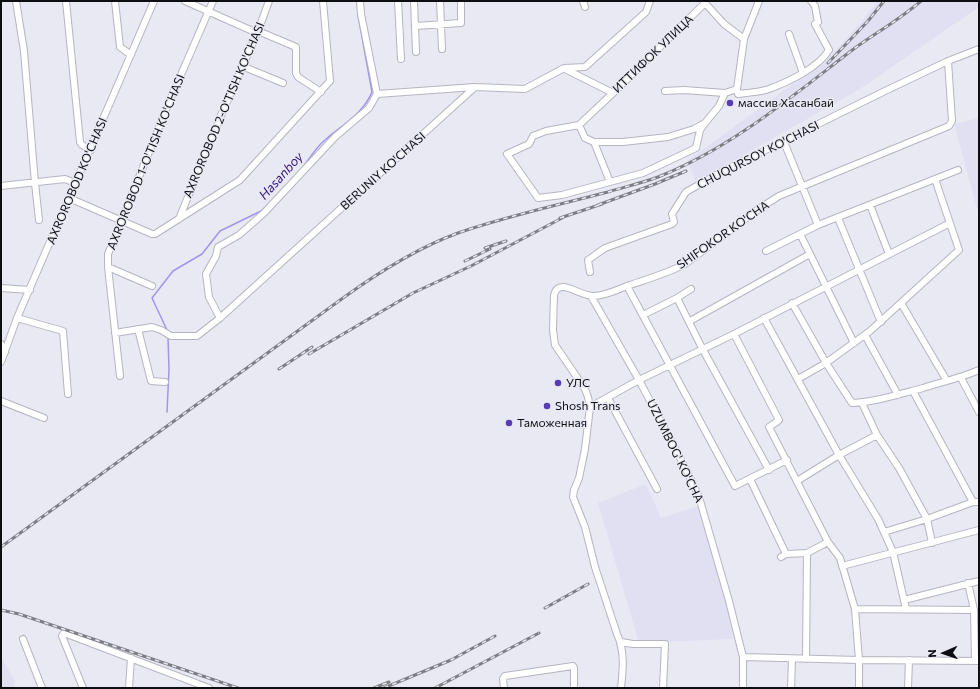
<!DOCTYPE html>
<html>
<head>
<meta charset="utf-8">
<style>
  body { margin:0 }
  #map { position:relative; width:980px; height:689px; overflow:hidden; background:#e9e9f4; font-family:Commissioner,sans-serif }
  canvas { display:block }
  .frame { position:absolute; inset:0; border:2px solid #0e0e12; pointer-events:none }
  .north { position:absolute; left:924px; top:633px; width:40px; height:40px; -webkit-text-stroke:3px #e9e9f4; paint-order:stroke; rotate:268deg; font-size:11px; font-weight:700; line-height:16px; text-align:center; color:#0e0e12 }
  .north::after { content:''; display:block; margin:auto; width:14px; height:18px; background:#0e0e12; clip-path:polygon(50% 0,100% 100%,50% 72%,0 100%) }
</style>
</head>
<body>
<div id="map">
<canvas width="980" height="689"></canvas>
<div class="frame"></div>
<div class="north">N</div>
</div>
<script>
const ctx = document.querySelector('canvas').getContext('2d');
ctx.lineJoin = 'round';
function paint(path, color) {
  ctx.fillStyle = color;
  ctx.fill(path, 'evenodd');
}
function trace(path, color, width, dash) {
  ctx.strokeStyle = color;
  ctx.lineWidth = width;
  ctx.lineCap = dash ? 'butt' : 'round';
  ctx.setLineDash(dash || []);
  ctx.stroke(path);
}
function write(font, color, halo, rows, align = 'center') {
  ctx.font = font + ' Commissioner,sans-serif';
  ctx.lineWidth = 3;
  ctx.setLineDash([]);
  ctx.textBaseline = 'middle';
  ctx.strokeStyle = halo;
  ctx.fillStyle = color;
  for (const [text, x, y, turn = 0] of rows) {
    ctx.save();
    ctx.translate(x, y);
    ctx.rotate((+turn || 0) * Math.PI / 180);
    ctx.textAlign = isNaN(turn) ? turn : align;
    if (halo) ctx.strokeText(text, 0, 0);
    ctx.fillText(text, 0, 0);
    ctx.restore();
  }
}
const built = new Path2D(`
  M878,1H979V7L860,89L696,182L687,161L827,59L858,26Z
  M979,118V216L954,124Z
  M646,484L661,518L698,506L725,593L733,639L639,643L598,503Z
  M1,657L15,681L13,688H1Z`);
const stream = new Path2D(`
  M300,171C308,161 315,148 325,140C342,125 363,114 372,92L358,15L357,1
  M167,330L152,298L173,271L202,254L220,231L261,211L270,203
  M167,412L169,369L168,337`);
const minor = new Path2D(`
  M16,1L24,51L35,183L39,220
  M66,1L80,142L82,145L91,150
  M115,1L120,47L131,55
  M185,1L257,33
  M360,1L361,14L377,94
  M398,1L401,59
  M414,1L416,52
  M440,1L442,49
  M583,1L585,7
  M759,1L744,39L737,89L738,94C748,93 760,92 769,89C788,82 818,68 829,50L815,24L818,22L815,6L811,1
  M415,26L461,23V1
  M258,31L296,47V73L298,77L321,92
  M789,34L803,73
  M242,66L283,83
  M565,69L613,93
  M665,91L684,90L725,93
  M377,94L475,87
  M705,123L700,130L696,148L643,173L562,195L538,198L507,154L529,144L533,136L546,131L579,125L613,93L705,3L724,24L744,39
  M579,125L585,138L594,142H623L668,137L694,129L705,123L719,106L725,93L737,89
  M594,142L610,182
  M784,142L818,225
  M1,186L65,179L75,183
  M69,198L152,234H155L240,180L330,81L323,1
  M870,205L889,254
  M838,218L881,322
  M179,219L222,113L258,31L269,1
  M766,251L818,225L958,170
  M810,254L854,343
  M108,267L152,286
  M590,272L588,260L605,248L672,224L674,222L672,214L686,192L725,170L887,90L948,61L979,49
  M627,286L735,486L787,460
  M1,288L30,290
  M591,296L639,380L686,469L699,497L729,601L743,657V688
  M677,298L702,348L769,470
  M792,303L826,363L852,403C876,402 900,394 923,388C942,382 961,378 979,370
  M901,303L947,381
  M643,315L677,298L691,289
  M17,318L63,331L68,394
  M220,318L209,297L206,274L216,256L218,247L239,235L264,213L335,137L369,108L377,94
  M764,318L839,455L878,519L893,552L906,609
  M690,321L810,254L800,234
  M138,329L151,381L165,382
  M115,333L152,327L161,330L171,336H197L220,318L475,87L525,89L564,68L585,67L646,12L650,1
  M734,334L779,420L778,421L769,427L828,542L840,558L855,609L859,660V688
  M865,335L898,395
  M1,344L5,352
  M1,362L17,318L154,1
  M120,376L108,267V254L170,100L213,1
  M961,378L979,412
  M798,379L826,363L870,331L959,250L935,179
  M913,391L973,502H979
  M608,398L657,489
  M1,401L44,418
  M862,403L877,435L899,468L927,519L932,543
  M590,407L639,380L734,334L950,223
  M750,479L786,554
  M797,481L839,455L877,435
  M884,532L927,519L973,502
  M781,557L786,554L807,553L828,542
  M842,566L979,530
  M968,583L974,610L975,661
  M904,600L979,581
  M855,609L974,610
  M23,639L42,688
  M621,642L633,644H665L663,688
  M743,657L859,660L979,661
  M806,659L807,553
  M83,688L62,636L64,633L209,688
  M129,688L131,658
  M504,688L503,679L505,676L573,666L574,668V688
  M621,688C623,670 625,651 617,634L595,567L585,527L573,497L574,490L579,478L585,449L590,407L588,397L585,389L555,345L553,330L554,295C559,276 580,297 594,296C608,295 618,289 630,285C648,279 668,273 685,264L760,208L779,196L949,126L952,121L948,61
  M791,688L792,659
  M908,688L909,660`);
const rail = new Path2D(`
  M828,63L868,21L884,1
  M598,205L655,184L686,171
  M560,218L602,204
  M485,248L506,241
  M465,261L490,249
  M309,354L413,293L471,266L564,217
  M279,369L312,347
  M1,547L343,298C379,272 417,248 458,233C507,216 558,205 608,192C624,187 642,183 658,177C730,149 791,97 851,51C874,34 899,20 921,1
  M545,608L588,584
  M1,610L19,614L238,688
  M374,688L389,682
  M384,688L451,660L495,636
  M435,688L539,633`);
const markers = [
  [730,103,4,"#563cb4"],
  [558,383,4,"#563cb4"],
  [547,406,4,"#563cb4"],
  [509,423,4,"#563cb4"]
];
const streetNames = [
  ["ИТТИФОК УЛИЦА",653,54,-44],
  ["AXROROBOD 2-O'TISH KO'CHASI",224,110,-67],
  ["CHUQURSOY KO'CHASI",758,155,-27],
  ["AXROROBOD 1-O'TISH KO'CHASI",146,162,-68],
  ["BERUNIY KO'CHASI",383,171,-42],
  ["AXROROBOD KO'CHASI",77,181,-67],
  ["SHIFOKOR KO'CHA",723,235,-35],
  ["UZUMBOG' KO'CHA",675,451,64]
];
const poiNames = [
  ["массив Хасанбай",738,103],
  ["УЛС",566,383],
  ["Shosh Trans",555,406],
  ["Таможенная",517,423]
];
const waterNames = [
  ["Hasanboy",281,176,-48]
];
paint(built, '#e1e0f3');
trace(stream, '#9e96ec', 1.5);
trace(minor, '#b5b5c0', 8);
trace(minor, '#fff', 6);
trace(rail, '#7d7d84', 3);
trace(rail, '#e9e9f4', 1.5, [4.5]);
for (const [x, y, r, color] of markers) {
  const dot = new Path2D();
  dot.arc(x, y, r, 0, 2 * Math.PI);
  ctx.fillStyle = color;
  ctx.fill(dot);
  trace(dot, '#e9e9f4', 1.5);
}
write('12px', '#0e0e12', '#e9e9f4', streetNames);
write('12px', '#0e0e12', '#e9e9f4', poiNames, 'left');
write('italic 13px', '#33177b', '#e9e9f4', waterNames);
</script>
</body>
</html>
